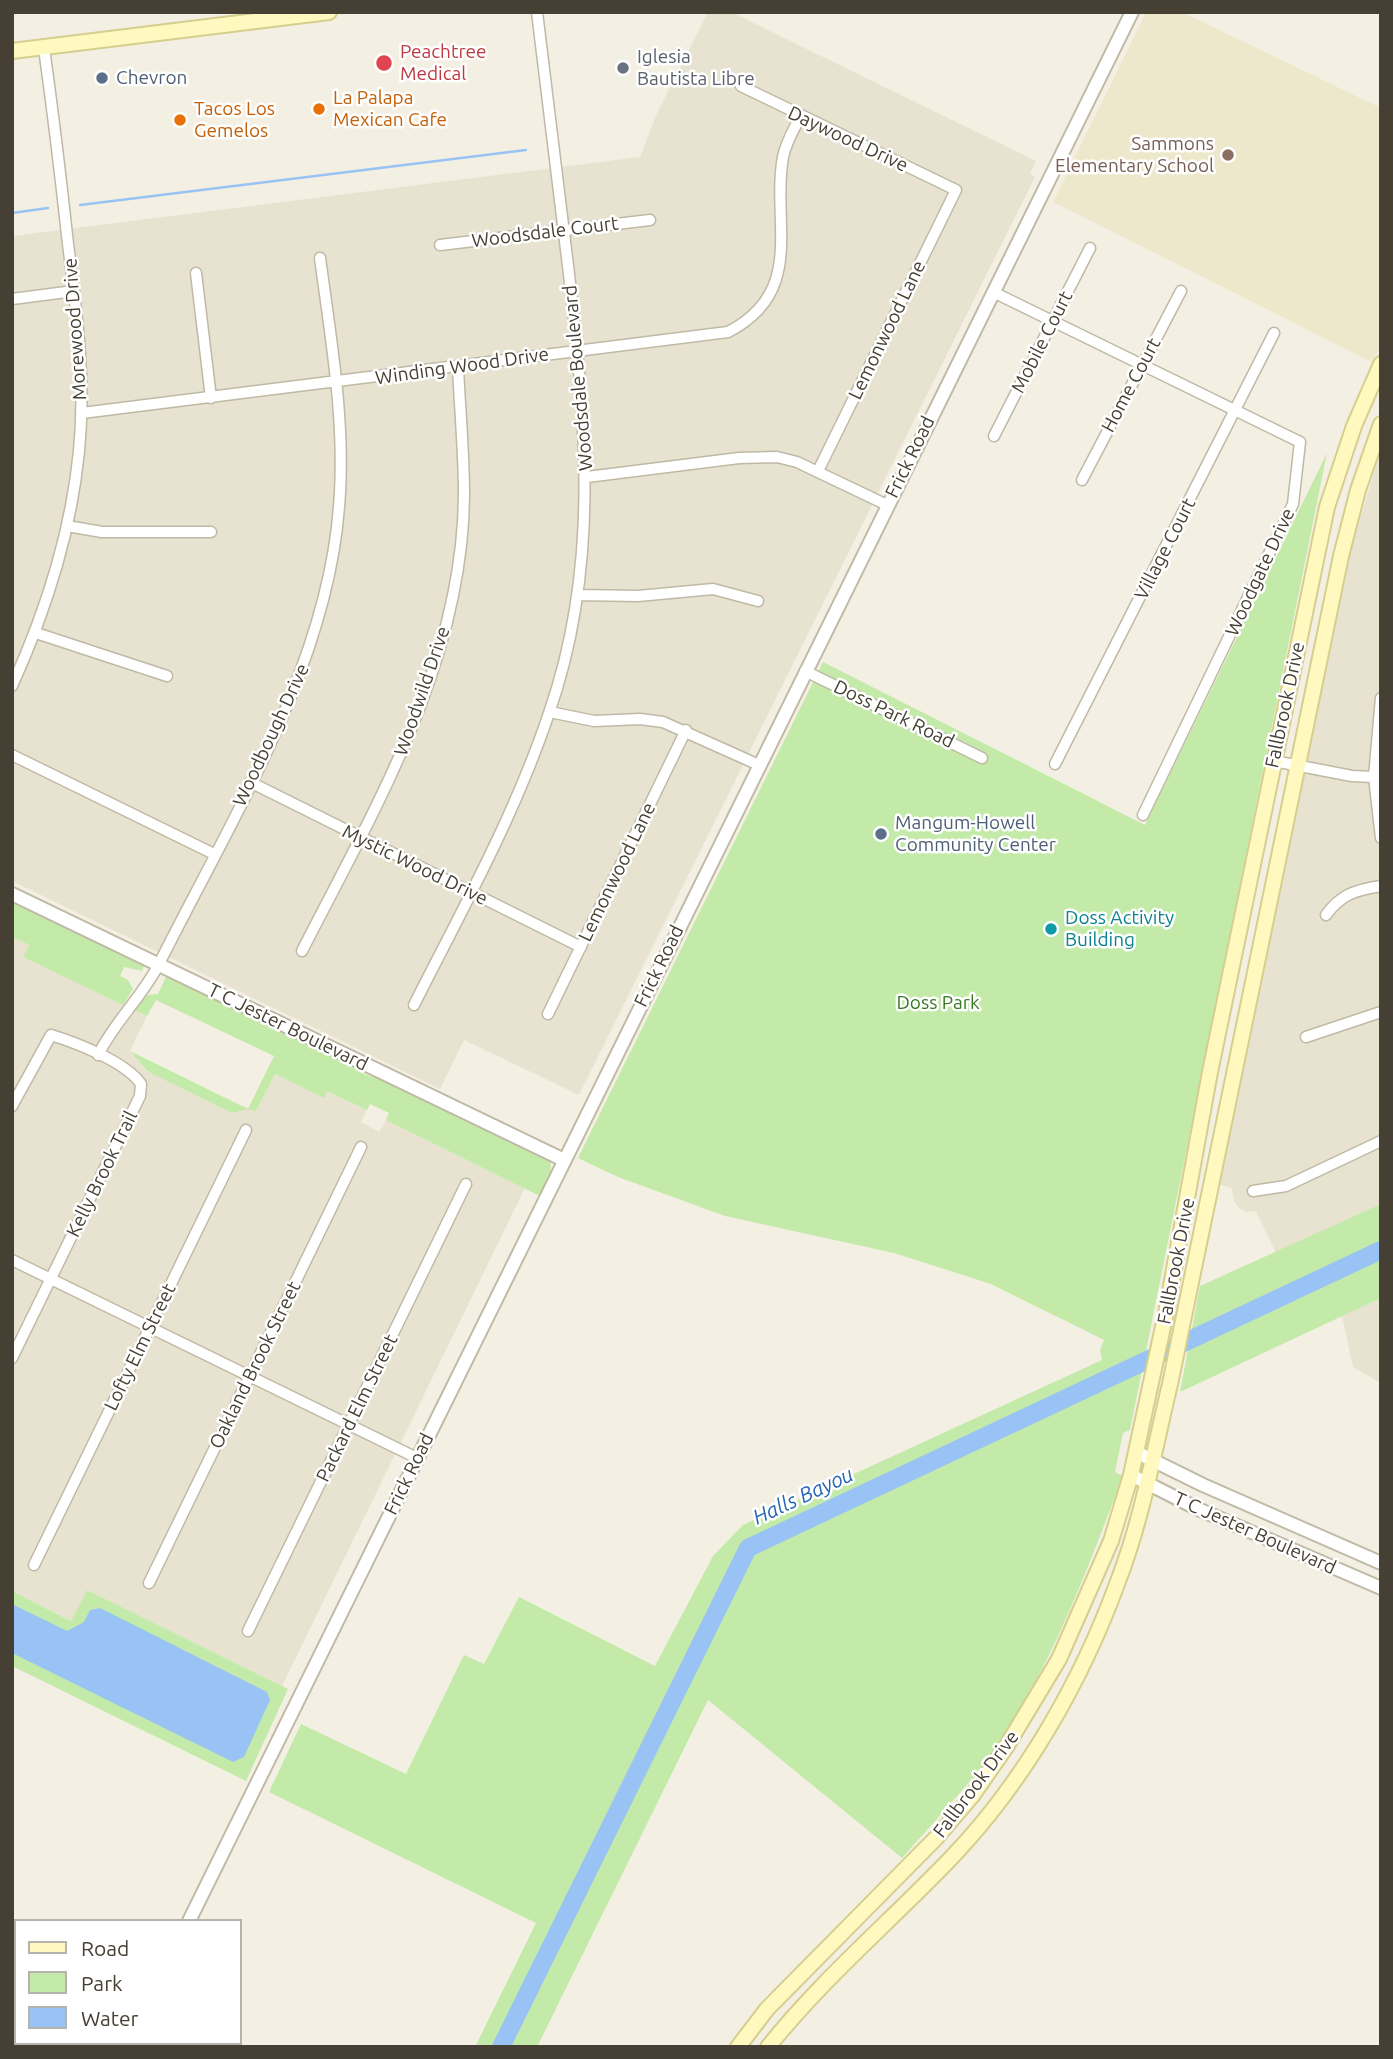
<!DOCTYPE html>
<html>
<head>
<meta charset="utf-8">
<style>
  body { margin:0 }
  #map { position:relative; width:1393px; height:2059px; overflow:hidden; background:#f3f0e3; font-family:Ubuntu,sans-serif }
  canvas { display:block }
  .frame { position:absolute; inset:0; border:14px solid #454033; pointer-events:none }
  .legend { position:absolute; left:14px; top:1919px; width:228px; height:126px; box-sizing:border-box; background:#fff; border:2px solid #b5b3ad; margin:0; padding:9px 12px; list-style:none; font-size:21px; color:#454033 }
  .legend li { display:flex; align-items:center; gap:14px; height:35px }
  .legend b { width:35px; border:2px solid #b5b3ad }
</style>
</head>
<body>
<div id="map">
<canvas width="1393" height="2059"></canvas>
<div class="frame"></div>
<ul class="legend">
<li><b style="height:9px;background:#fff9c0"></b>Road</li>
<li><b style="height:19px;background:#c3eaa8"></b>Park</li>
<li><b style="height:19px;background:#9ac3f5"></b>Water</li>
</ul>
</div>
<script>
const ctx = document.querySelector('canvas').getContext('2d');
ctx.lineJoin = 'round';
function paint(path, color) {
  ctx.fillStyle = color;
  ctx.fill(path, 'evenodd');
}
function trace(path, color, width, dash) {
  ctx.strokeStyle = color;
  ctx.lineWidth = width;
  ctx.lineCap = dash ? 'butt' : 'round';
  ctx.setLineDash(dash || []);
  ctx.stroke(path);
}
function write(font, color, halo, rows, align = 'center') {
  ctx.font = font + ' Ubuntu,sans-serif';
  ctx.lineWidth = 5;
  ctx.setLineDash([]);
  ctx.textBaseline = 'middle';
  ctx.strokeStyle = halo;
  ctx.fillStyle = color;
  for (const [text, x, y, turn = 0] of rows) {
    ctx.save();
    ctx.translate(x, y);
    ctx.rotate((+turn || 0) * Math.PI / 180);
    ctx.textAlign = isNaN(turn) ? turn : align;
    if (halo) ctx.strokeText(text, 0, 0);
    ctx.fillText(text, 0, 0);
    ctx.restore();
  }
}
const residential = new Path2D(`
  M708,12H731L1036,161L1030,174L1035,177L579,1095L464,1040L440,1089L12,881V236L640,157L657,113Z
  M1381,450V1204L1276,1253L1256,1211L1247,1212L1239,1208L1234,1201L1232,1188L1220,1185L1350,552Z
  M12,937L29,945L23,957L147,1016L130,1051L146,1071L256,1111L275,1074L323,1097L327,1091L367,1110L361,1122L379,1132L386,1120L525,1188L282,1686L87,1590L72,1621L12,1591Z
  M1381,1298V1383L1353,1367L1342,1316Z`);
const education = new Path2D(`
  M1146,12H1182L1381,108V345L1372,362L1053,202Z`);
const green = new Path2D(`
  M1327,453L1130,1430L1123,1433L1115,1472L1123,1476C1085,1575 1047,1680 983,1765C958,1797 929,1827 902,1858L708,1700L537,2047H475L536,1923L269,1792L301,1724L406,1774L464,1655L484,1664L519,1597L655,1666L713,1556L743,1525L1102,1360L1100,1350L1104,1340L991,1284L894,1253L725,1216L618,1177L578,1158L823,662L1145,825Z
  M12,898L132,956L144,966L142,971L124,967L120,976L128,980L133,989L123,1005L23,957L29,945L12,937Z
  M166,977L178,978L341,1057C363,1074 360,1075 389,1080L548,1157C556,1170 546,1184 540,1196L386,1120L389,1113L370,1104L367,1110L327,1091L324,1098L275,1074L256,1111L248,1109L232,1113L147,1071L130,1051L248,1109L274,1056L156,1000L147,1016L134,1010L147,995L158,994Z
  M1381,1204V1298L1180,1392L1200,1286Z
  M87,1590L288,1689L246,1781L12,1666V1591L71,1621Z`);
const water = new Path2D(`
  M12,1604L67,1631L84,1622L90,1610L100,1608L267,1692L270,1700L244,1757L233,1762L12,1653Z`);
const stream = new Path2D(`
  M80,205L526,150
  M12,213L48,208`);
const river = new Path2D(`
  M501,2047L748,1548L1381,1250`);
const minor = new Path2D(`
  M741,86L956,190L818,471
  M440,245L650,220
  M196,273L211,398
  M993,292L1300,442L1293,504L1143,815
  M12,299L74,291
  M82,413L728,332C807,291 771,222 783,157C786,142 794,129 800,117
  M994,436L1090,248
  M587,477L739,458L777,457L797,462L887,505
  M1082,480L1181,291
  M67,526L102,532H211
  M578,595L638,596L713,589L758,601
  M36,633L167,676
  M805,671L982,758
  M12,686C46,611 71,533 79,451C86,381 77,313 68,244C61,179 53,113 44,48
  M1381,698L1374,777L1381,838
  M550,712L594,721L640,719L663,722L759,765
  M12,755L214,854
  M1274,761L1352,776L1374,777
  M1055,764L1274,333
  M250,782L581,947
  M1326,915C1341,894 1356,890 1381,886
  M302,951C375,808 463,661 464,495C464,453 460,410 458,368
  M414,1005C462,910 515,815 549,713C600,567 586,425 569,274C559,187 548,100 537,12
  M548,1014L686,730
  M1306,1037L1381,1012
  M98,1055C115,1021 142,997 159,964C230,822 327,667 339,507C346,424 331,340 320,258
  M12,1106L51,1035C77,1043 126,1062 141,1084L140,1096L12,1358
  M1253,1191L1286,1186L1381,1141
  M12,1260L417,1458
  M34,1565L246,1130
  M149,1583L361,1147
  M248,1631L466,1184
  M12,1952L16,1953
  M199,2043L206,2047`);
const tertiary = new Path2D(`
  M12,894L564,1160
  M1136,1452L1203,1485L1381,1563
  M1131,1475L1198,1509L1381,1588
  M189,1921L1132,12
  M127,2047L129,2043`);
const secondary = new Path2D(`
  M12,51L329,12
  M738,2047L767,2009L936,1838L972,1796L1006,1747L1059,1659L1111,1541L1131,1475L1166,1313L1210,1072L1327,507L1354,426L1381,364
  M768,2047C824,1977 892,1920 953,1856C1025,1780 1081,1682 1117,1584C1142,1520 1154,1451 1170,1384L1341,556L1358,490L1381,424`);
const markers = [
  [384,63,9,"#e0444e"],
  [623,68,7,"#6b7280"],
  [102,78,7,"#5c6f8a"],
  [319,109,7,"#e8710a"],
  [180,120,7,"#e8710a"],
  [1228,155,7,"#8d6e63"],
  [881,834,7,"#5c6f8a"],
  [1051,929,7,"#0f9aa8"]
];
const healthNames = [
  ["Peachtree",400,52],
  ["Medical",400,74]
];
const worshipNames = [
  ["Iglesia",637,57],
  ["Bautista Libre",637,79]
];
const serviceNames = [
  ["Chevron",116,78],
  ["Mangum-Howell",895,823],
  ["Community Center",895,845]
];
const foodNames = [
  ["La Palapa",333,98],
  ["Mexican Cafe",333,120],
  ["Tacos Los",194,109],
  ["Gemelos",194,131]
];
const streetNames = [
  ["Daywood Drive",848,139,25],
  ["Woodsdale Court",545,232,-7],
  ["Morewood Drive",75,329,-94],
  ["Lemonwood Lane",887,330,-64],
  ["Mobile Court",1042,342,-63],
  ["Winding Wood Drive",462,366,-8],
  ["Woodsdale Boulevard",578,378,-95],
  ["Home Court",1131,385,-62],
  ["Frick Road",910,457,-64],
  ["Village Court",1165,549,-63],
  ["Woodgate Drive",1260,572,-65],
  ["Woodwild Drive",422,691,-71],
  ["Fallbrook Drive",1285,705,-78],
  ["Doss Park Road",894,714,26],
  ["Woodbough Drive",271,735,-65],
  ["Mystic Wood Drive",415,865,26],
  ["Lemonwood Lane",617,872,-64],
  ["Frick Road",659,966,-64],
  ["T C Jester Boulevard",288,1027,26],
  ["Kelly Brook Trail",102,1174,-64],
  ["Fallbrook Drive",1176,1261,-79],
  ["Lofty Elm Street",140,1347,-64],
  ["Oakland Brook Street",255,1365,-64],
  ["Packard Elm Street",357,1408,-64],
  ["Frick Road",409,1474,-64],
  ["T C Jester Boulevard",1255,1533,24],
  ["Fallbrook Drive",976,1784,-53]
];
const educationNames = [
  ["Sammons",1214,144],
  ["Elementary School",1214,166]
];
const cultureNames = [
  ["Doss Activity",1065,918],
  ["Building",1065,940]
];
const parkNames = [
  ["Doss Park",938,1003]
];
const waterNames = [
  ["Halls Bayou",803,1496,-25]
];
paint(residential, '#e7e3d0');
paint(education, '#ede8cb');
paint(green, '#c3eaa8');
paint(water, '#9ac3f5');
trace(stream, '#9ac3f5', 2.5);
trace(river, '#9ac3f5', 18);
trace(minor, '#bfb9a5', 13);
trace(tertiary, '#bfb9a5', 16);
trace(secondary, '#d6ce8f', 18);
trace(minor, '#fff', 10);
trace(tertiary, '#fff', 12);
trace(secondary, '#fff9c0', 14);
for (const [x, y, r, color] of markers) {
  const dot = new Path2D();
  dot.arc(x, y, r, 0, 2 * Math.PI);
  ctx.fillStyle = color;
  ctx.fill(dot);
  trace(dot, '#fff', 2.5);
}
write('19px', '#be3a42', '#fff', healthNames, 'left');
write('19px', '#5b616d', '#fff', worshipNames, 'left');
write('19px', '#4e5e75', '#fff', serviceNames, 'left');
write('19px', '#c56008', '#fff', foodNames, 'left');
write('19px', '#454033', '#fff', streetNames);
write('19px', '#785e54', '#fff', educationNames, 'right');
write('19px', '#0d838f', '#fff', cultureNames, 'left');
write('19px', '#377a23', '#fff', parkNames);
write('italic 21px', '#2565b7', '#fff', waterNames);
</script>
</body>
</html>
